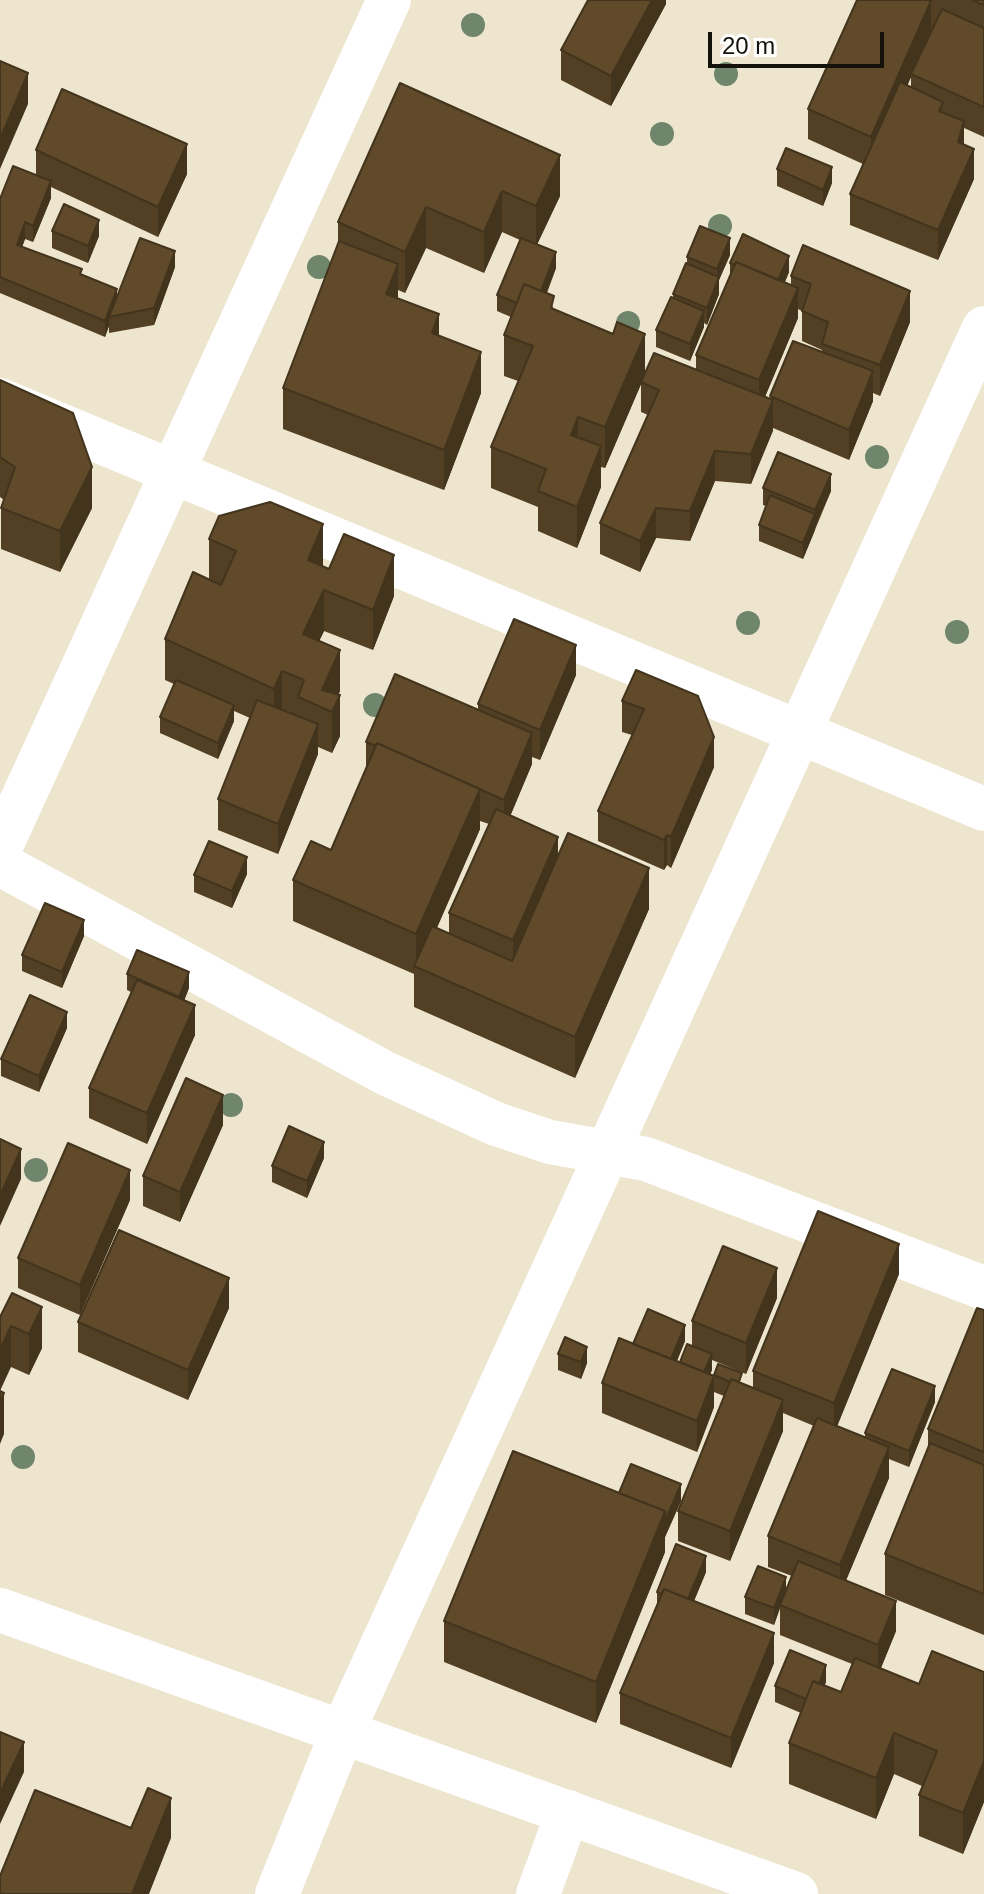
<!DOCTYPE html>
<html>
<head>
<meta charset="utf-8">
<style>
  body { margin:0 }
  #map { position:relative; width:984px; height:1894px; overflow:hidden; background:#ede5ce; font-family:Arial,sans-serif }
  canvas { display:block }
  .scale { position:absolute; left:708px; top:32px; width:176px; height:36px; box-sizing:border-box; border:4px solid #14120a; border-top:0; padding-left:10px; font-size:24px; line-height:28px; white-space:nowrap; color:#14120a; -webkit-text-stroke:6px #fff; paint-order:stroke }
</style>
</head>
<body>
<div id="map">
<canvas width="984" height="1894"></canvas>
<div class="scale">20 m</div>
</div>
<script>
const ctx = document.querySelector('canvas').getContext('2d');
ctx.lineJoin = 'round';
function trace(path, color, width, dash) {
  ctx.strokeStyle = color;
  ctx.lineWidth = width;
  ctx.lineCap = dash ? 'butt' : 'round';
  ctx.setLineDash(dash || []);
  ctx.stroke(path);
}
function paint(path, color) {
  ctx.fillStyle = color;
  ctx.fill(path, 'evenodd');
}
const street = new Path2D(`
  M0,400L984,809
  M0,848L389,0
  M0,864L385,1073L496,1124L550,1142L646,1159L984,1288
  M0,1610L796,1894
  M277,1894L342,1733L984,328
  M538,1894L568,1812`);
const trees = [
  [473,25],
  [726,74],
  [662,134],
  [720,226],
  [319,267],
  [628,323],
  [877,457],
  [748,623],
  [957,632],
  [375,705],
  [231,1105],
  [36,1170],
  [23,1457]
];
const wall = new Path2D(`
  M666,0V4L611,106L561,80V50Z
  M857,0H984V137L964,128V144L974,179L938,260L850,225V194L863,164L808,139V109ZM911,77V88L907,86Z
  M400,83L560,196L537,244L556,268L547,293L554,310L645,374L696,369V355L730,275V263L789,272L785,282L791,285V276L910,322L880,396L873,393V401L849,460L773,428L751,484L715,481L690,541L656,538L640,572L600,554V523L648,415L641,412V384L605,468L601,467V487L577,548L538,531V507L491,488V447L518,381L504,376V335L511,317L497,311V295L520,240L502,232L484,273L426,248L405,293L398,290V298L439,336L481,393L444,490L283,429V388L338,245V222ZM798,309L802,311V341L822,350V352L770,396V399L765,397L798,318Z
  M36,150L187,174L158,237L51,187V198L33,242L25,239L22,247L82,274L117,296L175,267L154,325L109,333V326L105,337L0,293V199L36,175Z
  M777,169L832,183L823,206L777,186Z
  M52,231L99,236L88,263L52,248Z
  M730,255L719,280V294L707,325L704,323V327L690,361L656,347V330L673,298V294L687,264V257Z
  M0,380L92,508L60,572L1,549V508L4,500L0,497Z
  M763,488L831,491L803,559L759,541V525L766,506L763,505Z
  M209,539L323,565V567L394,596L373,650L324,631L319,641L340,691L338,695L340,736L332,753L318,747V754L278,854L218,830V799L250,718L234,711V721L218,759L160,733V717L174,684L165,680V639L209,579Z
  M636,670L714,767L671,868L667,865L664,870L598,841V811L632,735L622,732V701Z
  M576,675L540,760L532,757V764L510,816L558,855L649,909L575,1078L414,1007V974L293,921V880L331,850L366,768V742L478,710V704ZM480,821L489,824L449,913V933L437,928L480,829Z
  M247,874L232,908L194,892V875Z
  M84,936L62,988L22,971V955Z
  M127,974L189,988L184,1001L195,1035L147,1144L89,1118V1088L131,992L127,990Z
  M67,1028L39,1092L1,1076V1059Z
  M223,1125L180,1222L143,1206V1176Z
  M324,1158L307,1198L272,1182V1166Z
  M130,1200L80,1315L18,1288V1258Z
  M899,1274L837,1426L865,1437V1433L935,1402L909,1467L889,1459V1478L846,1580L896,1631L881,1668L919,1684L984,1672V1802L963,1854L919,1836V1795L922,1786L894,1774L876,1819L789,1784V1743L801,1713L775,1702V1686L826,1682L824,1686L841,1692L852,1664L780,1635V1608L774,1625L745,1614V1597L786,1590L792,1576L768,1567V1536L814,1426L783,1413V1431L730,1561L678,1541V1511L724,1396L714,1392V1407L697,1452L602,1413V1383L633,1344L685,1341L677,1361L680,1362L692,1346V1321L777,1298L746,1374L712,1360V1370L710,1374L742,1383L753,1388V1371Z
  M12,1293L42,1348L29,1375L11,1367L1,1317Z
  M229,1308L188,1400L78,1352V1322Z
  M984,1310V1635L885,1595V1554L928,1449V1429Z
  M558,1354L587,1363L581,1379L558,1370Z
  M619,1493L681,1501L665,1537V1552L596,1723L444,1662V1621Z
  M706,1572L694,1601L774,1663L731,1768L620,1724V1693L657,1605V1592Z`);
const shadedWall = new Path2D(`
  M652,0H666V4L611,106V76Z
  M931,1V32L911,74V77L871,168V137Z
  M28,73V104L0,169V139Z
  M964,121V152L958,142Z
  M187,144V174L158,237V207Z
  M974,149V179L938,260V230Z
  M560,155V196L536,247V206Z
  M832,167V183L823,206V190Z
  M51,181V198L33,242V226Z
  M502,191V232L484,273V232Z
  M426,207V248L405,293V252Z
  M99,220V236L88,263V246Z
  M25,222V239L17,261V245Z
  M730,238V255L719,280V294L707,325V308L717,283V269Z
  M175,251V267L154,325V308Z
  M556,252V268L534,325V309Z
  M789,256V272L777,300V283Z
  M398,264V304L386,294Z
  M798,288V318L759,411V380Z
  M117,289V305L109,317V326L105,337V321Z
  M910,291V322L880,396V365Z
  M704,311V327L690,361V344Z
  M439,314V354L432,333Z
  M645,334V375L605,468V427Z
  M481,352V393L444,490V450Z
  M873,371V401L849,460V430Z
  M773,400V431L751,484V454Z
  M578,417V458L571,435Z
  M601,446V487L577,548V507Z
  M715,451V481L690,541V511Z
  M92,467V508L60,572V531Z
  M831,474V491L815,527V510Z
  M656,508V538L640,572V541Z
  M815,514V530L803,559V543Z
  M323,524V565L308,601V560Z
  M394,555V596L373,650V610Z
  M324,590V631L303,675V634Z
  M576,645V675L540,760V730Z
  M340,650V691L331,712L322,690Z
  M282,671V712L274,729V689Z
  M340,695V736L332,753V712Z
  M234,705V721L218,759V743Z
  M318,724V754L278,854V824Z
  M532,733V764L504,831V800Z
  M714,737V767L671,868V837Z
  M480,789V829L419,968L416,967V934Z
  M667,835V865L664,870V840Z
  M558,837V867L513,970V940Z
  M247,857V874L232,908V891Z
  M649,868V909L575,1078V1037Z
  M84,920V936L62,988V972Z
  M189,972V988L179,1013V997Z
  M195,1005V1035L147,1144V1113Z
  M67,1012V1028L39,1092V1076Z
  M223,1095V1125L180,1222V1192Z
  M324,1142V1158L307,1198V1181Z
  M21,1149V1179L0,1226V1196Z
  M130,1170V1200L80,1315V1285Z
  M899,1244V1274L834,1434V1403Z
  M777,1268V1298L746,1374V1343Z
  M229,1278V1308L188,1400V1370Z
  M42,1307V1348L29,1375V1334Z
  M685,1325V1341L671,1375V1359Z
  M11,1326V1367L0,1391V1350Z
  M587,1347V1363L581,1379V1362Z
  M712,1354V1370L704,1388V1372Z
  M714,1376V1407L697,1452V1421Z
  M935,1386V1402L909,1467V1451Z
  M4,1393V1434L0,1444V1403Z
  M783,1400V1431L730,1561V1531Z
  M889,1447V1478L840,1595V1565Z
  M681,1484V1501L665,1537V1552L596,1723V1682L665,1511Z
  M706,1556V1572L686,1620V1604Z
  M786,1577V1594L780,1605V1608L774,1625V1608Z
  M896,1601V1631L878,1675V1645Z
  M774,1633V1663L731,1768V1738Z
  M826,1665V1682L811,1717V1701Z
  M894,1733V1774L876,1819V1778Z
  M24,1742V1772L0,1824V1793Z
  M984,1761V1802L963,1854V1813Z
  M171,1798V1838L149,1894H132Z`);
const building = new Path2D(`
  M588,0H652L611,76L561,50Z
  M857,0H928L931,1L871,137L808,109Z
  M972,0H984V5Z
  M942,9L984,28V107L911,74Z
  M0,61L28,73L0,139Z
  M900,82L943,102L939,111L964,121L958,142L974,149L938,230L850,194Z
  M400,83L560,155L536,206L502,191L484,232L426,207L405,252L338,222Z
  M62,89L187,144L158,207L36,150Z
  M786,148L832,167L823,190L777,169Z
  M13,166L51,181L33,226L25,222L17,245L82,269L80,274L117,289L105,321L0,277V199Z
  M64,204L99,220L88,246L52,231Z
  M700,226L730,238L717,269L687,257Z
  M743,234L789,256L778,280L736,262L734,265L730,263Z
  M140,238L175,251L154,308L109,317Z
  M521,238L556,252L541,291L524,284L517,303L497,295Z
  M339,241L398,264L386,294L439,314L432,333L481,352L444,450L283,388Z
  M803,245L910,291L880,365L822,344L828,322L802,311L811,284L791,276Z
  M736,262L798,288L759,380L696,355Z
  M686,263L719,277L707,308L673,294Z
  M524,284L554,296L551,308L613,334L617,322L645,334L605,427L578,417L571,435L601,446L577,507L538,491L546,469L491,447L533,346L504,335Z
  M671,297L704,311L690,344L656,330Z
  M793,341L873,371L849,430L770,396Z
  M654,353L773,400L751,454L715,451L690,511L656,508L640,541L600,523L659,390L641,382Z
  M0,380L73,413L92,467L60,531L1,508L15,467L0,457Z
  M778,452L831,474L815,510L763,488Z
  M770,495L815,514L803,543L759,525Z
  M270,502L323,524L308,560L329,569L344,534L394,555L373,610L324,590L303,634L340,650L322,690L340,695L332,712L298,697L304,680L282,671L274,689L165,639L193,572L221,585L236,551L209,539L219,516Z
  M514,619L576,645L540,730L478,704Z
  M636,670L698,696L714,737L671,837L667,835L664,840L598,811L644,709L622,701Z
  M395,674L532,733L504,800L377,743L376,746L366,742Z
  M176,680L234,705L218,743L160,717Z
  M257,700L318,724L278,824L218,799Z
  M377,743L480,789L416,934L293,880L311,841L331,850Z
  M496,809L558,837L513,940L449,913Z
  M568,833L649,868L575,1037L414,966L432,926L512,961Z
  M209,841L247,857L232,891L194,875Z
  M45,903L84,920L62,972L22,955Z
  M137,950L189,972L179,997L127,974Z
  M137,980L195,1005L147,1113L89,1088Z
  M30,995L67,1012L39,1076L1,1059Z
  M186,1078L223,1095L180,1192L143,1176Z
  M289,1126L324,1142L307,1181L272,1166Z
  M0,1139L21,1149L0,1196Z
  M68,1143L130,1170L80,1285L18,1258Z
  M818,1211L899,1244L834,1403L753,1371Z
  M119,1230L229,1278L188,1370L78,1322Z
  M723,1246L777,1268L746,1343L692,1321Z
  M12,1293L42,1307L29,1334L11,1326L0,1350V1317Z
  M977,1308L984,1310V1452L928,1429Z
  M648,1309L685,1325L671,1359L633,1344Z
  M565,1337L587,1347L581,1362L558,1354Z
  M619,1338L714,1376L697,1421L602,1383Z
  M687,1344L712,1354L704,1372L680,1362Z
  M718,1364L742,1373L739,1382L731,1379L730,1382L714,1375Z
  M892,1369L935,1386L909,1451L865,1433Z
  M731,1379L783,1400L730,1531L678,1511Z
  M0,1391L4,1393L0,1403Z
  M817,1418L889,1447L840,1565L768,1536Z
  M930,1443L984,1465V1594L885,1554Z
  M513,1451L665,1511L596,1682L444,1621Z
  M631,1464L681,1484L665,1521V1511L619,1493Z
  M676,1544L706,1556L688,1599L664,1589L661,1594L657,1592Z
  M798,1561L896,1601L878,1645L780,1605Z
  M758,1566L786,1577L774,1608L745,1597Z
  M664,1589L774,1633L731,1738L620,1693Z
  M790,1650L826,1665L819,1684L813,1681L806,1699L775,1686Z
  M932,1651L984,1672V1761L963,1813L919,1795L937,1751L894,1733L876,1778L789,1743L813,1681L841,1692L855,1658L919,1684Z
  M0,1732L24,1742L0,1793Z
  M148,1788L171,1798L132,1894H0V1876L35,1790L131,1828Z`);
trace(street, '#fff', 44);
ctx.fillStyle = '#6f856c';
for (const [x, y] of trees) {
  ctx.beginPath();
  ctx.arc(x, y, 12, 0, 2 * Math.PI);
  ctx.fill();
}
paint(wall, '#534024');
paint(shadedWall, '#43341d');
paint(building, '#604a2a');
trace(building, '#43341d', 2);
</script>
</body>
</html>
